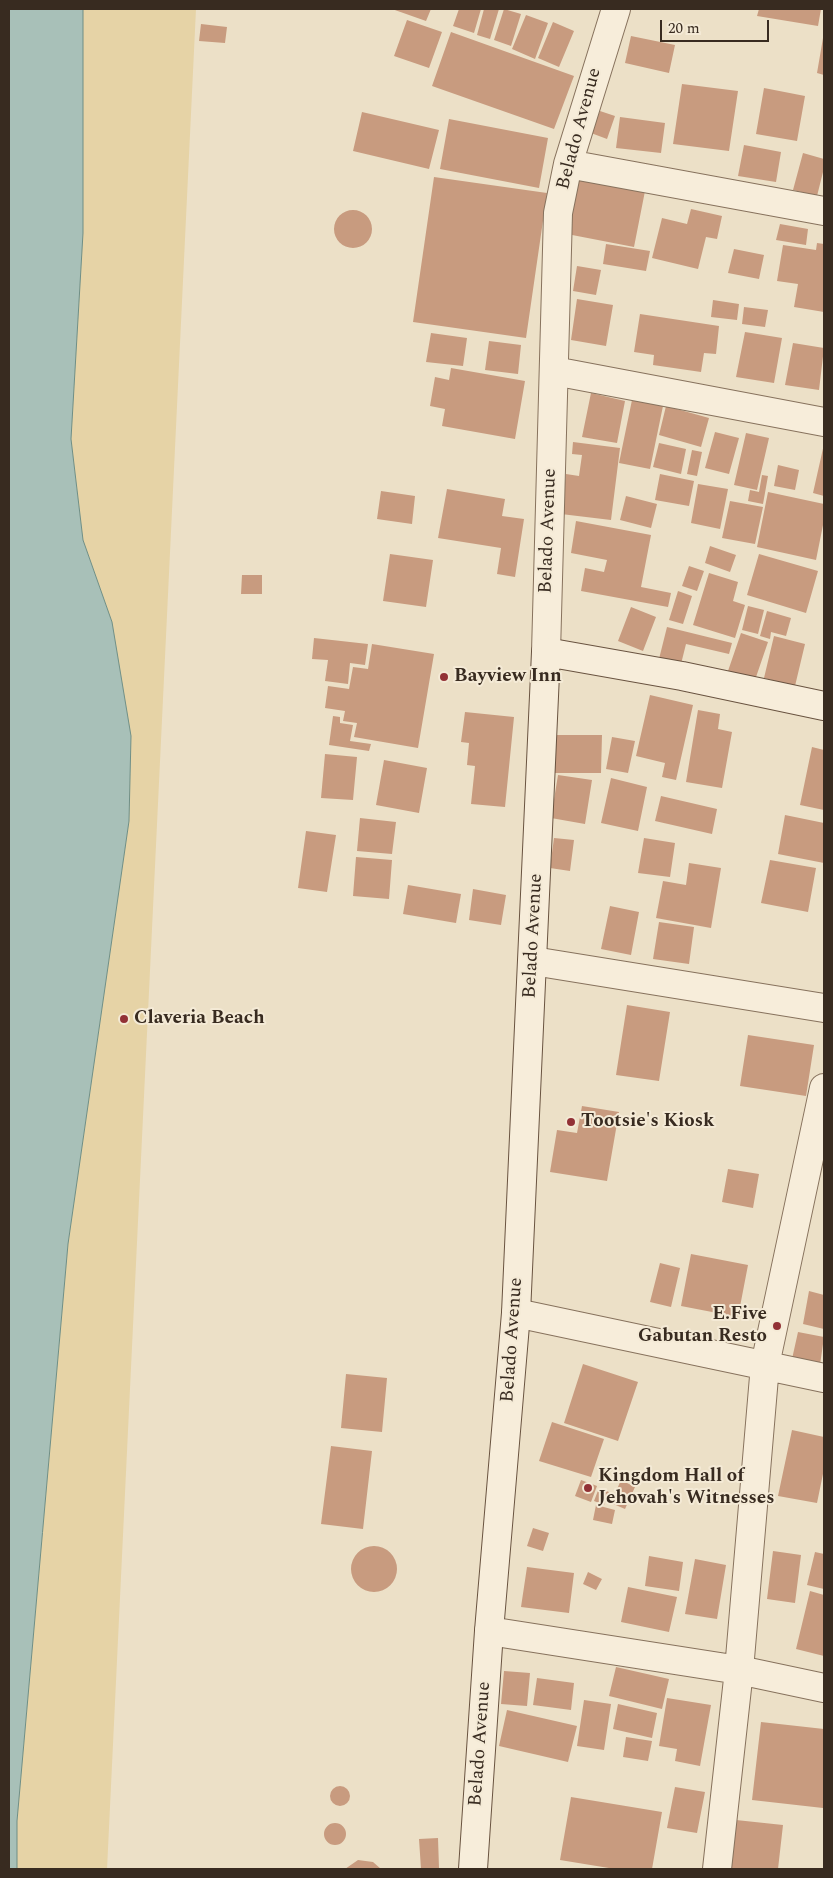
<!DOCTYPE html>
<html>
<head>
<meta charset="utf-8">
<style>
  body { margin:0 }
  #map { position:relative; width:833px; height:1878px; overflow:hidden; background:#ece0c7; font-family:Spectral,serif }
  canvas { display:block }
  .frame { position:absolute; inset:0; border:10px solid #382b20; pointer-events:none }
  .scale { position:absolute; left:660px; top:20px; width:109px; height:22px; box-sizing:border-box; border:2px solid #382b20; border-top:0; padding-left:6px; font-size:15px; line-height:18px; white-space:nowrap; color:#382b20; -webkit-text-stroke:4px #f4ead6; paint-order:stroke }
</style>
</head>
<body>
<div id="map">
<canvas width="833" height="1878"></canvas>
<div class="frame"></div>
<div class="scale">20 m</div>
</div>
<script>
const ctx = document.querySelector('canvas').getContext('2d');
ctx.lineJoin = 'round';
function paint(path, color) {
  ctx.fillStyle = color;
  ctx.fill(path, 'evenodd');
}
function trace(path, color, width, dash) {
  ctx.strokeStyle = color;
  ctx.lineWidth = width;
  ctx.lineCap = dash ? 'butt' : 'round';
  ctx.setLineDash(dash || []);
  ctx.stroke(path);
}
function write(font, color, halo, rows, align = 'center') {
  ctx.font = font + ' Spectral,serif';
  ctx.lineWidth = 4;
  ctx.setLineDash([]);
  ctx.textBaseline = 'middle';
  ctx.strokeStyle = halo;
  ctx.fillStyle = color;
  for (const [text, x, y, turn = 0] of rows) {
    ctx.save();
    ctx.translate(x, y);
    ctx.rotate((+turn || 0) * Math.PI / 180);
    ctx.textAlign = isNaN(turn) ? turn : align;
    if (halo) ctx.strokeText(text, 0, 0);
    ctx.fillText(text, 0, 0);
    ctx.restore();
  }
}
const sand = new Path2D(`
  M83,9H196L107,1869H17V1821L68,1244L129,821L131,736L112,622L83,540L71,439L83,233Z`);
const water = new Path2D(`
  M9,9H83V233L71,439L83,540L112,622L131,736L129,821L68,1244L17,1821V1869H9Z`);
const building = new Path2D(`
  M392,9H431L426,21Z
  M459,9H481L474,33L453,26Z
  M484,9H499L490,39L477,35Z
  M504,9L521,14L511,46L494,40Z
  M759,9H821L818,26L757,16Z
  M526,15L548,23L535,59L512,49Z
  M407,20L442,32L429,68L394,56Z
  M553,22L574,31L559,67L538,58Z
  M201,24L227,27L225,43L199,41Z
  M451,32L574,76L554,129L432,86Z
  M631,36L675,45L669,73L625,63Z
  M823,38L824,39V75L817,73Z
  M682,84L738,91L729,151L673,144Z
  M764,88L805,96L797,141L756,134Z
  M600,111L615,116L607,139L591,133Z
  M362,112L439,130L429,169L353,151Z
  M620,117L665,123L661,153L616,148Z
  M449,119L548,138L539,188L440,169Z
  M744,145L781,152L776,182L738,176Z
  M803,153L824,159V168L817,196L793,190Z
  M434,177L547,193L526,338L413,322Z
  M578,177L645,191L634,247L567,234Z
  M691,209L722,216L717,239L706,237L698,269L652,258L662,218L687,224Z
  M334 229a19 19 0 1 1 38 0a19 19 0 1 1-38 0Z
  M780,224L808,229L806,245L776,240Z
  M817,243L824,244V312L794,307L798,284L777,281L783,245L816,250Z
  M606,244L650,251L646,271L603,264Z
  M734,249L764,255L759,279L728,273Z
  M577,266L601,270L596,295L573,291Z
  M577,299L613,305L606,346L571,340Z
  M713,300L739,304L737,320L711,317Z
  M744,307L768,310L765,327L742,324Z
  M640,314L719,326L716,354L704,353L701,372L653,365L654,355L634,352Z
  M745,332L782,338L774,383L736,377Z
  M431,333L467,338L463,366L426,362Z
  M489,341L521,345L518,374L485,370Z
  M793,343L824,348L819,390L785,385Z
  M451,368L525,381L515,439L442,426L445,409L430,406L435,377L449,380Z
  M591,393L625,401L617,443L582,437Z
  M632,400L663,406L650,469L619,463Z
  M666,406L709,418L701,447L659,435Z
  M715,432L739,438L729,474L705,468Z
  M746,433L769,438L757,490L734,485Z
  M573,442L620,448L611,520L561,514L566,474L579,476L582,455L572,454Z
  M659,443L686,449L681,474L653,467Z
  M824,444V496L813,493Z
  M692,450L702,452L697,476L687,474Z
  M778,465L799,470L795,490L774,486Z
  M660,474L694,481L689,506L655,500Z
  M762,475L768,476L763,504L748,501L750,490L759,492Z
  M698,484L728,489L720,529L691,523Z
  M447,489L505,499L502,516L524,519L515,577L497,574L501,548L438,538Z
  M381,491L415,496L412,524L377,519Z
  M768,492L824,504V520L816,560L757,547Z
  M626,496L657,504L651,528L620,520Z
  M730,501L763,507L755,544L722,538Z
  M576,521L651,535L641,587L671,593L668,607L581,591L585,568L604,572L607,560L571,553Z
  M710,546L736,555L730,572L705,563Z
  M390,554L433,560L426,607L383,601Z
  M759,554L818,571L806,613L747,595Z
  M689,566L704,571L697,591L682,586Z
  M709,573L738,582L733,601L745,605L735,638L693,625Z
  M242,575H262V594H241Z
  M678,591L692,596L683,624L669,620Z
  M748,606L764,610L758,634L742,630Z
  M631,607L656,617L643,651L618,641Z
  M767,611L791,618L786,636L771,632L770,639L760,636Z
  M667,627L732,643L729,654L686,644L681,664L659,659Z
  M741,633L768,642L755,680L728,671Z
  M774,636L805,644L795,686L764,678Z
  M314,638L368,644L365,665L350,663L348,684L325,681L328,660L312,659Z
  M372,644L434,654L418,748L354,737L357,723L343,721L345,711L325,708L328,686L349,689L353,667L368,669Z
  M650,695L693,705L676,780L662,777L665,763L636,756Z
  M698,710L720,714L718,729L732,732L722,788L686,782Z
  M465,712L514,717L505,807L471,804L475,766L467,765L469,743L461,742Z
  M333,716L340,717V723L353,725L350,741L371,744L369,751L329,745Z
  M552,735H602L601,773H552Z
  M612,737L635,741L628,773L606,769Z
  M812,747L824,750V810L800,805Z
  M325,754L357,757L353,800L321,798Z
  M384,760L427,768L419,813L376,805Z
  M558,775L592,780L585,824L551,818Z
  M611,778L647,787L638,831L601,823Z
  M661,796L717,809L712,834L655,821Z
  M785,815L824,823V863L778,854Z
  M360,818L396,822L392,854L357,851Z
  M306,831L336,835L327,892L298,888Z
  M554,838L574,840L570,871L550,868Z
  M644,838L675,843L670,877L638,873Z
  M356,857L392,860L389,899L353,896Z
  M770,860L816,868L808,912L761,903Z
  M689,863L721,868L711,928L656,918L663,881L686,885Z
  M408,885L461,894L456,923L403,914Z
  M473,889L506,895L501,925L469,920Z
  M610,906L639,912L631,955L601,949Z
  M659,922L694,927L689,964L653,959Z
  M627,1005L670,1012L659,1081L616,1075Z
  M748,1035L814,1045L806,1096L740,1086Z
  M582,1106L619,1112L607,1181L550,1172L557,1130L577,1133Z
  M728,1169L759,1174L753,1208L722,1202Z
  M691,1254L748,1265L738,1317L681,1306Z
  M660,1263L680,1268L671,1307L650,1302Z
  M809,1291L824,1295V1329L803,1324Z
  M798,1332L824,1337L820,1365L792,1359Z
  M583,1364L638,1382L618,1441L564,1423Z
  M346,1374L387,1378L382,1432L341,1428Z
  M552,1422L604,1439L591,1477L539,1461Z
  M792,1430L824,1437V1469L817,1503L778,1496Z
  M331,1446L372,1451L363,1529L321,1524Z
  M581,1480L597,1486L591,1502L575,1496Z
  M621,1480L635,1487L625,1509L611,1503Z
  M599,1488L609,1492L604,1505L594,1501Z
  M596,1505L615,1510L612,1524L593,1520Z
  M533,1528L549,1533L543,1551L527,1546Z
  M351 1569a23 23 0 1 1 46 0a23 23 0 1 1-46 0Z
  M773,1551L801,1555L795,1603L767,1599Z
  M815,1552L824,1554V1589L807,1585Z
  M649,1556L683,1562L679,1591L645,1586Z
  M695,1559L726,1565L717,1619L685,1614Z
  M527,1567L574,1573L569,1613L521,1607Z
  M588,1572L602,1579L596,1590L583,1584Z
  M628,1587L677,1597L669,1632L621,1622Z
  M810,1591L824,1595V1656L796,1649Z
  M616,1667L669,1679L662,1709L609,1696Z
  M504,1671L530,1673L527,1706L501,1704Z
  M537,1678L574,1683L571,1710L533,1705Z
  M667,1698L711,1705L700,1766L675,1761L677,1749L659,1746Z
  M584,1700L611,1704L604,1750L577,1746Z
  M618,1704L657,1713L652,1738L613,1729Z
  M507,1710L577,1726L568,1762L499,1746Z
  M761,1722L824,1729L823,1808L752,1800Z
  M626,1737L652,1741L648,1761L623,1757Z
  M330 1796a10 10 0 1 1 20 0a10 10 0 1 1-20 0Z
  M675,1787L705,1792L697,1833L667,1828Z
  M571,1797L662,1812L652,1869H615L560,1860Z
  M736,1820L783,1825L778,1869H731Z
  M324 1834a11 11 0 1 1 22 0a11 11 0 1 1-22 0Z
  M438,1838L439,1868L421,1869L419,1839Z
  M358,1860L373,1862L381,1869H345Z`);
const street = new Path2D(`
  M568,164L824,211
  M554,371L824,422
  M546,652L558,213L568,164L616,9
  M533,961L824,1008
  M516,1313L824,1378
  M489,1631L739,1670L824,1688
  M717,1869L739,1670L765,1365L824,1088`);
const secondary = new Path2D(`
  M473,1869L489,1631L516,1313L546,652L682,676L824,706`);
const markers = [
  [444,677,5,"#923135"],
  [124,1019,5,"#923135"],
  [571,1122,5,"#923135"],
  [777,1326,5,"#923135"],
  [588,1488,5,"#923135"]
];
const streetNames = [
  ["Belado Avenue",580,129,-75],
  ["Belado Avenue",549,531,-88],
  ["Belado Avenue",534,936,-87],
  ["Belado Avenue",513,1340,-86],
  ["Belado Avenue",481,1744,-86]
];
const poiNames = [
  ["Bayview Inn",454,677],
  ["Claveria Beach",134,1019],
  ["Tootsie's Kiosk",581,1122],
  ["E.Five",767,1315,"right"],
  ["Gabutan Resto",767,1337,"right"],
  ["Kingdom Hall of",598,1477],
  ["Jehovah's Witnesses",598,1499]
];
paint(sand, '#e6d3a6');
paint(water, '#a8c0b8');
trace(water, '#6f8e85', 1);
paint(building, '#c89b7f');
trace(street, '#87725d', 30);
trace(secondary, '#695340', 30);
trace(street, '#f7edda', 28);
trace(secondary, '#f7edda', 28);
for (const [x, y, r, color] of markers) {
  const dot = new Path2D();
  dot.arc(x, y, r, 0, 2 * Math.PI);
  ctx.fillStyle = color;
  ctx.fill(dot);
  trace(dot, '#f4ead6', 2);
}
write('19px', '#382b20', '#f4ead6', streetNames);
write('bold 19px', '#382b20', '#f4ead6', poiNames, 'left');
</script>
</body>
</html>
